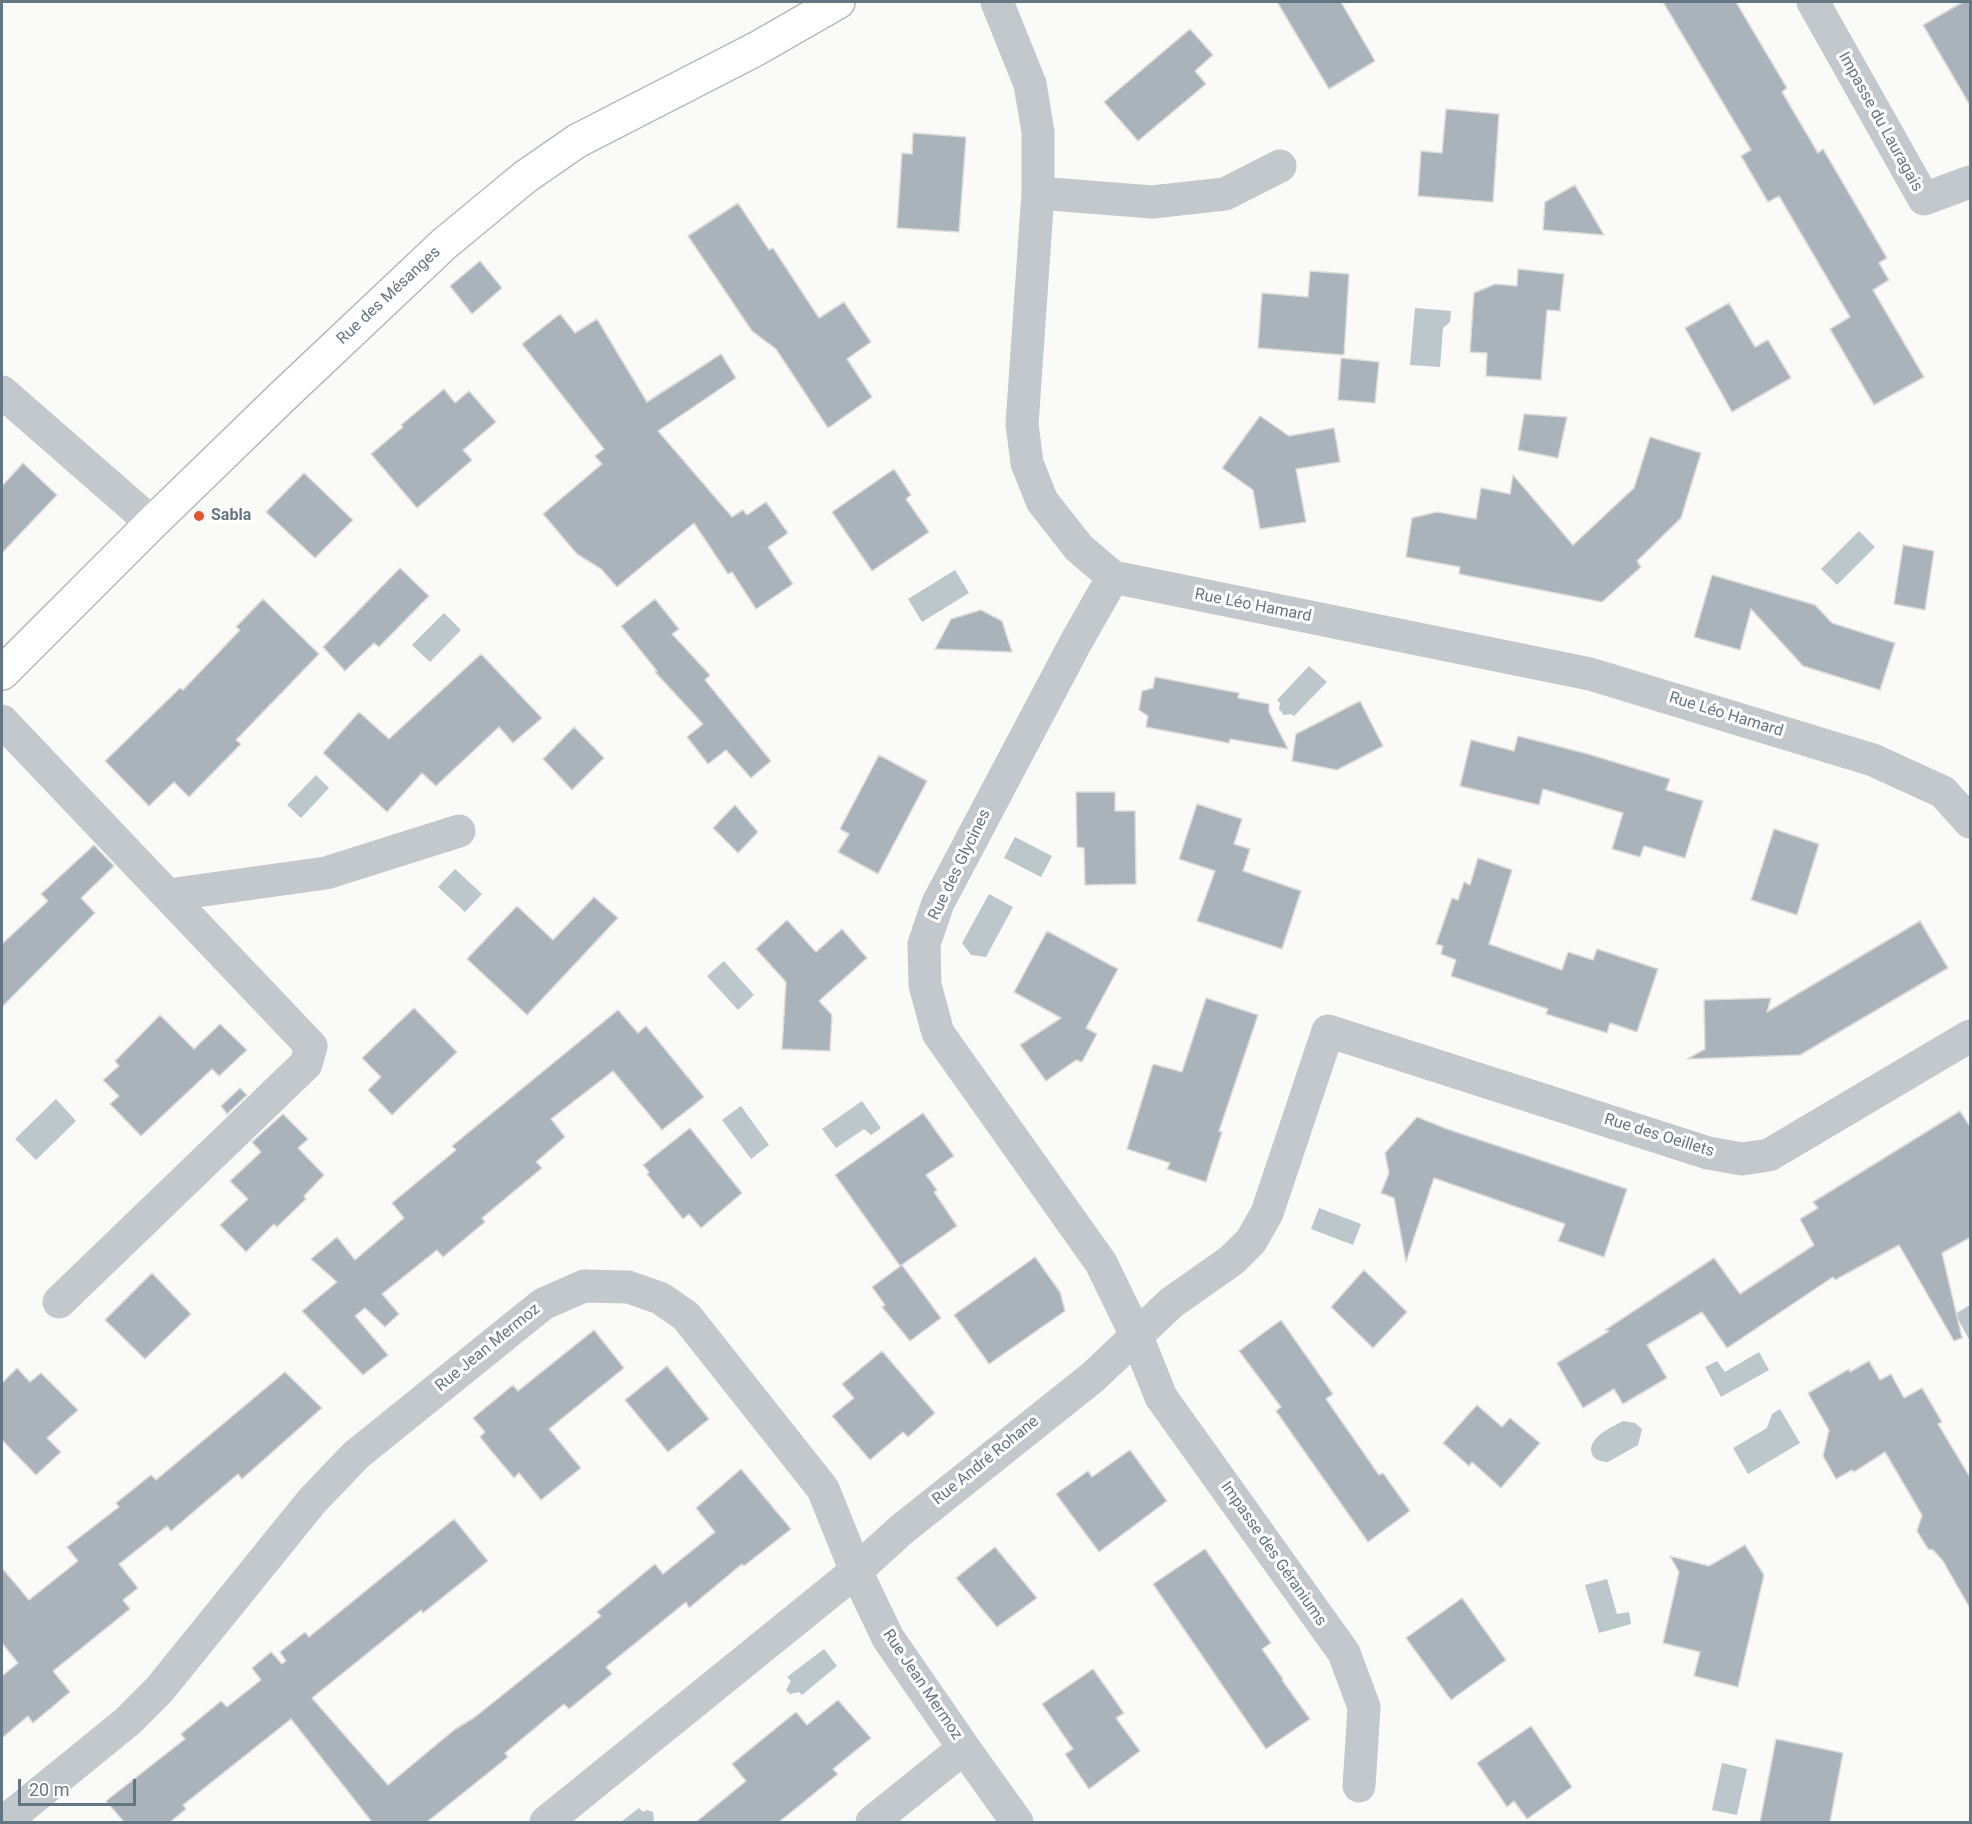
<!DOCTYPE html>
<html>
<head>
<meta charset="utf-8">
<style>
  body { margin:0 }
  #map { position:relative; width:1972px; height:1824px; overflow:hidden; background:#fafaf8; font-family:Roboto,sans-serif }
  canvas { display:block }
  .frame { position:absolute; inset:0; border:3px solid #657683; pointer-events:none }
  .scale { position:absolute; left:18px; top:1779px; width:118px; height:27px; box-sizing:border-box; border:3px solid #657683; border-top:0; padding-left:8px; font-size:18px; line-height:21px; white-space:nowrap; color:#657683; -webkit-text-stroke:4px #fff; paint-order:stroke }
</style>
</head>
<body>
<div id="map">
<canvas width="1972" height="1824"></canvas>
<div class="frame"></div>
<div class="scale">20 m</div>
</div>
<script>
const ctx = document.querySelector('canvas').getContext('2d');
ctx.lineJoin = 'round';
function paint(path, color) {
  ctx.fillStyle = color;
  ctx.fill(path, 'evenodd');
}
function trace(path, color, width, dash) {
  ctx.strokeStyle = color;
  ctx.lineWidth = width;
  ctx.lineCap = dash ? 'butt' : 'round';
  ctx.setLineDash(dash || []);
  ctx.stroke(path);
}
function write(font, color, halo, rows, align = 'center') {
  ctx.font = font + ' Roboto,sans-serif';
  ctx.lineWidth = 6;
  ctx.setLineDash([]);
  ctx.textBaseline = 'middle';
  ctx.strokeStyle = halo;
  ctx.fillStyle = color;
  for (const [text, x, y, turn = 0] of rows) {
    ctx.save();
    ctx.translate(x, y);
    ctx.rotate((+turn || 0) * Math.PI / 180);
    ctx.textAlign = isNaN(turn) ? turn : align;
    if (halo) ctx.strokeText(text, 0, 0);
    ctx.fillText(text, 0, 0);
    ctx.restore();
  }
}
const water = new Path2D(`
  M1415,308L1451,311L1450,322L1443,328L1440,367L1410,365Z
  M1859,531L1875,547L1837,585L1821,569Z
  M955,570L969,593L922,622L908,599Z
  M444,613L461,630L430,662L412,645Z
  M1309,666L1327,682L1294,716L1291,714L1284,715L1279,709L1280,703L1277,700Z
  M316,775L329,788L301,818L287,805Z
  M1015,837L1052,856L1041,877L1004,858Z
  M455,869L482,894L465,912L438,887Z
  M989,894L1013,907L986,957L971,955L962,943Z
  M724,961L754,995L738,1010L707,976Z
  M56,1099L76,1121L36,1160L15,1139Z
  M862,1101L881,1128L871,1135L864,1129L836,1148L822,1129Z
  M741,1106L769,1145L751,1159L722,1120Z
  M1319,1208L1361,1224L1353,1245L1311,1229Z
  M1970,1305V1341L1955,1314Z
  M1759,1352L1769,1370L1721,1397L1705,1367L1717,1361L1725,1372Z
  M1780,1409L1800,1443L1748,1474L1733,1448L1767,1428L1772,1414Z
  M1623,1421L1635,1423L1642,1429L1638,1445L1608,1462C1602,1462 1594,1460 1592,1454C1586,1438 1612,1427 1623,1421Z
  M1607,1579L1617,1614L1629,1612L1631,1624L1599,1633L1585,1585Z
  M824,1649L837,1666L802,1695L799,1692L790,1694L786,1690L791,1681L787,1677Z
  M1722,1763L1747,1769L1737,1815L1712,1810Z
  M639,1808L643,1812L647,1810L653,1812L654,1820L650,1822H621Z`);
const building = new Path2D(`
  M1277,2H1341L1375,61L1329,89Z
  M1663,2H1736L1787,88L1782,92L1818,153L1823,149L1887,258L1879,263L1889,280L1873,290L1924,377L1874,405L1830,329L1850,317L1779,196L1768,202L1741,156L1751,150Z
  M1963,2H1971V107L1923,25Z
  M1190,29L1213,55L1195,71L1206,84L1138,141L1104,102Z
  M1446,109L1499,114L1493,202L1418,196L1421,151L1442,153Z
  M913,133L966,137L959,232L897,228L902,153L912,154Z
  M1575,185L1604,235L1543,230L1545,202Z
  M738,203L769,250L773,248L819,318L844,302L871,342L847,359L872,397L828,428L776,349L752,331L688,236Z
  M480,261L502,288L472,314L450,286Z
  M1518,269L1564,274L1560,311L1547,310L1541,380L1486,376L1487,353L1470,352L1474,293L1495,284L1517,286Z
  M1310,271L1349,274L1344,355L1258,348L1262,293L1308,297Z
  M1729,303L1755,347L1768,340L1791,378L1732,412L1685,328Z
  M560,314L575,333L597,319L647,402L721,354L736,378L658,431L732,517L743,510L747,515L766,502L788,533L768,547L793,584L756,609L732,572L728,574L694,523L617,587L601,569L577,554L543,514L602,464L595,456L604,449L522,344Z
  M1341,358L1379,362L1375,403L1338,400Z
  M444,389L455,403L469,391L496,422L463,450L472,460L417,508L371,454L403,427L401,425Z
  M1524,414L1567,417L1558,458L1518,450Z
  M1260,416L1289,436L1334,428L1340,462L1296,469L1306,522L1260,529L1253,490L1222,468Z
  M1650,437L1701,453L1681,518L1637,561L1641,567L1602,602L1459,574L1460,567L1406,557L1412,518L1437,512L1476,519L1481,488L1510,494L1513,475L1573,545L1634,488Z
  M23,463L57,495L2,553V486Z
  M894,469L911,495L906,499L929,532L872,571L832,512Z
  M304,473L353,520L315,558L266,512Z
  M1903,545L1934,551L1925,610L1894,604Z
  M400,568L429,596L379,647L374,643L345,671L323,647Z
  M1712,575L1815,605L1832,623L1895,643L1880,690L1803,666L1751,609L1740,650L1694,637Z
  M263,599L319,654L236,740L241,744L189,797L174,782L149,806L105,761L180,688L183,690L240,630L236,627Z
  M655,599L679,629L672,634L710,675L705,680L771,761L751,778L726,750L708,764L687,737L703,724L655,672L657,671L621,626Z
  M981,610L1002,621L1012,652L935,649L951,619Z
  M481,654L542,718L513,743L499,727L436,786L422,773L387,812L323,753L359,712L389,739Z
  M1155,677L1239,693L1238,698L1269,704V712L1288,749L1230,739L1229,743L1146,727L1148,716L1139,710L1142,691L1153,688Z
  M1360,701L1383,746L1337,770L1292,761L1296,734Z
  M574,727L604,758L572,790L543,759Z
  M1518,736L1588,754L1670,779L1666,790L1703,801L1685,858L1644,846L1640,857L1612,849L1623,813L1543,789L1539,805L1460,786L1471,740L1514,751Z
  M879,755L927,781L878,874L838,852L849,834L840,829Z
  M1076,792H1115V811H1135L1136,884L1085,885L1084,848L1077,847Z
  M1197,804L1242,819L1234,844L1250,849L1243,871L1301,891L1282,949L1197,921L1215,871L1179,859Z
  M735,805L758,832L738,853L713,828Z
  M1774,829L1819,844L1797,915L1751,900Z
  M94,845L114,866L81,898L95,913L2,1007V944L48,901L41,894Z
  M1478,858L1512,870L1489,944L1562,970L1568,952L1593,960L1597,949L1658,969L1637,1032L1610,1023L1607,1033L1546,1014L1548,1009L1451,976L1456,960L1441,954L1443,946L1436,944L1452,898L1458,900L1464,882L1470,885Z
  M594,897L618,918L527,1015L467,959L517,906L553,940Z
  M787,920L816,952L842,929L867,958L819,1001L832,1015L830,1051L782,1049L786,982L756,949Z
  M1920,921L1948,968L1800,1055L1687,1059L1705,1049L1704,1000L1771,998L1767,1012Z
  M1047,931L1118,969L1086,1028L1097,1034L1082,1062L1076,1060L1046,1081L1020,1045L1061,1018L1014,992Z
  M1206,998L1258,1015L1219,1131L1222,1132L1206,1182L1167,1169L1170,1163L1127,1149L1153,1064L1182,1072Z
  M414,1008L457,1052L392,1115L368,1090L381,1077L362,1058Z
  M618,1010L638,1033L646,1026L704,1097L662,1130L613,1071L551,1119L565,1137L536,1162L542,1168L482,1218L485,1222L443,1257L437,1250L382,1294L399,1314L385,1327L365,1308L355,1316L388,1355L363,1375L302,1311L337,1282L311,1259L337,1237L355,1260L404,1218L392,1203L456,1150L452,1146Z
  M160,1015L194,1049L220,1024L247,1050L219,1076L212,1069L141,1136L110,1104L119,1096L103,1080L119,1066L115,1061Z
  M240,1088L247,1095L227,1114L221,1106Z
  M1960,1111L1971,1128V1237L1942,1253L1962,1338L1954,1341L1899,1245L1835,1280L1833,1277L1727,1348L1702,1312L1647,1345L1667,1378L1623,1404L1614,1389L1583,1408L1557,1363L1609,1331L1605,1330L1714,1258L1740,1294L1814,1245L1800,1219L1818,1208L1813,1202Z
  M923,1113L954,1156L926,1175L937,1190L934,1192L957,1226L900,1266L835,1175Z
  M283,1114L308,1139L298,1148L324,1175L304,1196L306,1199L277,1227L274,1224L246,1252L220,1225L248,1199L230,1181L261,1152L252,1142Z
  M1417,1117L1447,1129L1627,1189L1604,1257L1558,1241L1565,1224L1434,1178L1406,1262L1394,1198L1381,1193L1389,1173L1385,1153Z
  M690,1128L742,1193L701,1228L689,1214L683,1219L647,1174L649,1172L643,1165Z
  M1035,1257L1060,1292L1065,1311L989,1364L954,1315Z
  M902,1265L941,1318L910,1341L882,1307L885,1305L872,1287Z
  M1364,1270L1407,1312L1373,1348L1331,1307Z
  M152,1273L191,1314L145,1359L105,1320Z
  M1281,1320L1333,1394L1326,1399L1379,1475L1383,1473L1410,1511L1368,1542L1276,1411L1281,1407L1239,1351Z
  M594,1330L624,1368L549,1429L581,1468L541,1500L519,1473L514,1478L493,1453L480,1437L485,1432L473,1418L513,1385L518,1391Z
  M882,1351L935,1413L908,1437L903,1432L870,1460L832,1416L854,1398L842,1384Z
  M1869,1361L1880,1380L1891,1374L1904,1398L1922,1388L1942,1422L1938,1424L1971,1479V1610L1943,1561L1933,1550L1928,1549L1917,1531L1922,1515L1885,1452L1854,1472L1852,1470L1836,1479L1823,1456L1829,1430L1808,1393L1849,1369L1850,1372Z
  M667,1366L709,1419L668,1452L625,1400Z
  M17,1368L30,1382L41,1373L78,1410L47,1438L61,1452L36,1475L2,1440V1383Z
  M285,1372L322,1408L242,1479L238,1474L171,1531L167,1526L119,1564L138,1588L123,1600L130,1609L53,1671L70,1692L33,1723L28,1716L2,1738V1676L18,1663L2,1643V1568L29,1600L78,1561L67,1547L119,1507L116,1503L151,1475L156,1480Z
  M1477,1405L1502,1427L1510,1418L1540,1443L1501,1488L1472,1462L1469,1466L1443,1443Z
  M1130,1450L1167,1501L1099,1552L1056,1494L1088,1471L1092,1477Z
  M741,1469L791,1529L744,1566L742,1564L689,1608L686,1602L606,1667L612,1674L569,1709L564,1704L505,1753L508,1757L427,1822H372L291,1719L183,1805L186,1809L170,1822H124L106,1801L185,1739L181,1734L221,1701L227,1707L261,1680L252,1668L271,1652L282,1664L286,1661L280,1652L305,1632L309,1637L454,1519L488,1561L423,1613L421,1610L312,1698L388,1785L454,1730L475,1717L601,1616L597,1612L655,1564L663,1574L715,1532L696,1508Z
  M1745,1545L1764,1575L1738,1687L1694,1676L1700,1652L1663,1643L1679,1572L1670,1556L1709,1566Z
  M995,1547L1037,1598L997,1627L956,1578Z
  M1205,1549L1271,1643L1262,1649L1283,1679L1282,1680L1310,1719L1266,1749L1153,1584Z
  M1462,1598L1506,1660L1451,1700L1406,1638Z
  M1093,1669L1124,1713L1116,1718L1140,1751L1089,1789L1065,1754L1073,1749L1042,1704Z
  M838,1700L871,1738L833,1769L838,1774L779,1822H696L746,1781L732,1764L796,1712L807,1725Z
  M1531,1726L1572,1787L1527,1819L1514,1801L1507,1807L1477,1763Z
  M1776,1739L1843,1753L1830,1822H1760Z`);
const minor = new Path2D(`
  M997,2L1030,84L1038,132V193L1022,424L1027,463L1042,501L1079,548L1113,577L1590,674L1873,760L1943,792L1970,822
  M1813,2L1924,199L1970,182
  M1038,193L1152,202L1225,194L1280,166
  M2,392L152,523
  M1113,577L1076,642L938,903L924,944L925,985L938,1033L1101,1263L1137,1337L1161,1397L1344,1653L1364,1707L1359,1786
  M2,721L311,1046L306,1064L59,1302
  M168,895L326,873L459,831
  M964,1748L1017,1822
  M4,1822L128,1721L159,1690L312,1501L356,1455L543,1304L584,1286L628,1287L660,1298L686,1316L823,1489L856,1571L888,1638L964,1748L872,1822
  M546,1822L856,1571L901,1530L1093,1377L1171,1303L1232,1260L1251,1241L1267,1213L1328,1031L1708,1153L1742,1159L1769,1155L1970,1036`);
const major = new Path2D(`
  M2,673L152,523L283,396L444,244L525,177L577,141L756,49L838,2`);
const markers = [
  [199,516,6,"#e4572e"]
];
const streetNames = [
  ["Impasse du Lauragais",1880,122,61],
  ["Rue des Mésanges",389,296,-43],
  ["Rue Léo Hamard",1253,606,11],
  ["Rue Léo Hamard",1726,715,17],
  ["Rue des Glycines",960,865,-64],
  ["Rue des Oeillets",1659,1136,17],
  ["Rue Jean Mermoz",488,1348,-39],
  ["Rue André Rohane",986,1461,-39],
  ["Impasse des Géraniums",1273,1554,55],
  ["Rue Jean Mermoz",922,1685,56]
];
const poiNames = [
  ["Sabla",211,516]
];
paint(water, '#bbc7cb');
paint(building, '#aab3b9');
trace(building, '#dcdcda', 1.5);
trace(major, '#b5babe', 36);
trace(minor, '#c3c8cc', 33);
trace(major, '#fff', 33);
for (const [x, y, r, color] of markers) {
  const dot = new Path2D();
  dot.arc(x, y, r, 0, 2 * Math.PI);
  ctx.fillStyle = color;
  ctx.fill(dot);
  trace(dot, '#fff', 2);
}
write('16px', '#657683', '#fff', streetNames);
write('bold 16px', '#657683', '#fff', poiNames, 'left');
</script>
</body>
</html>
